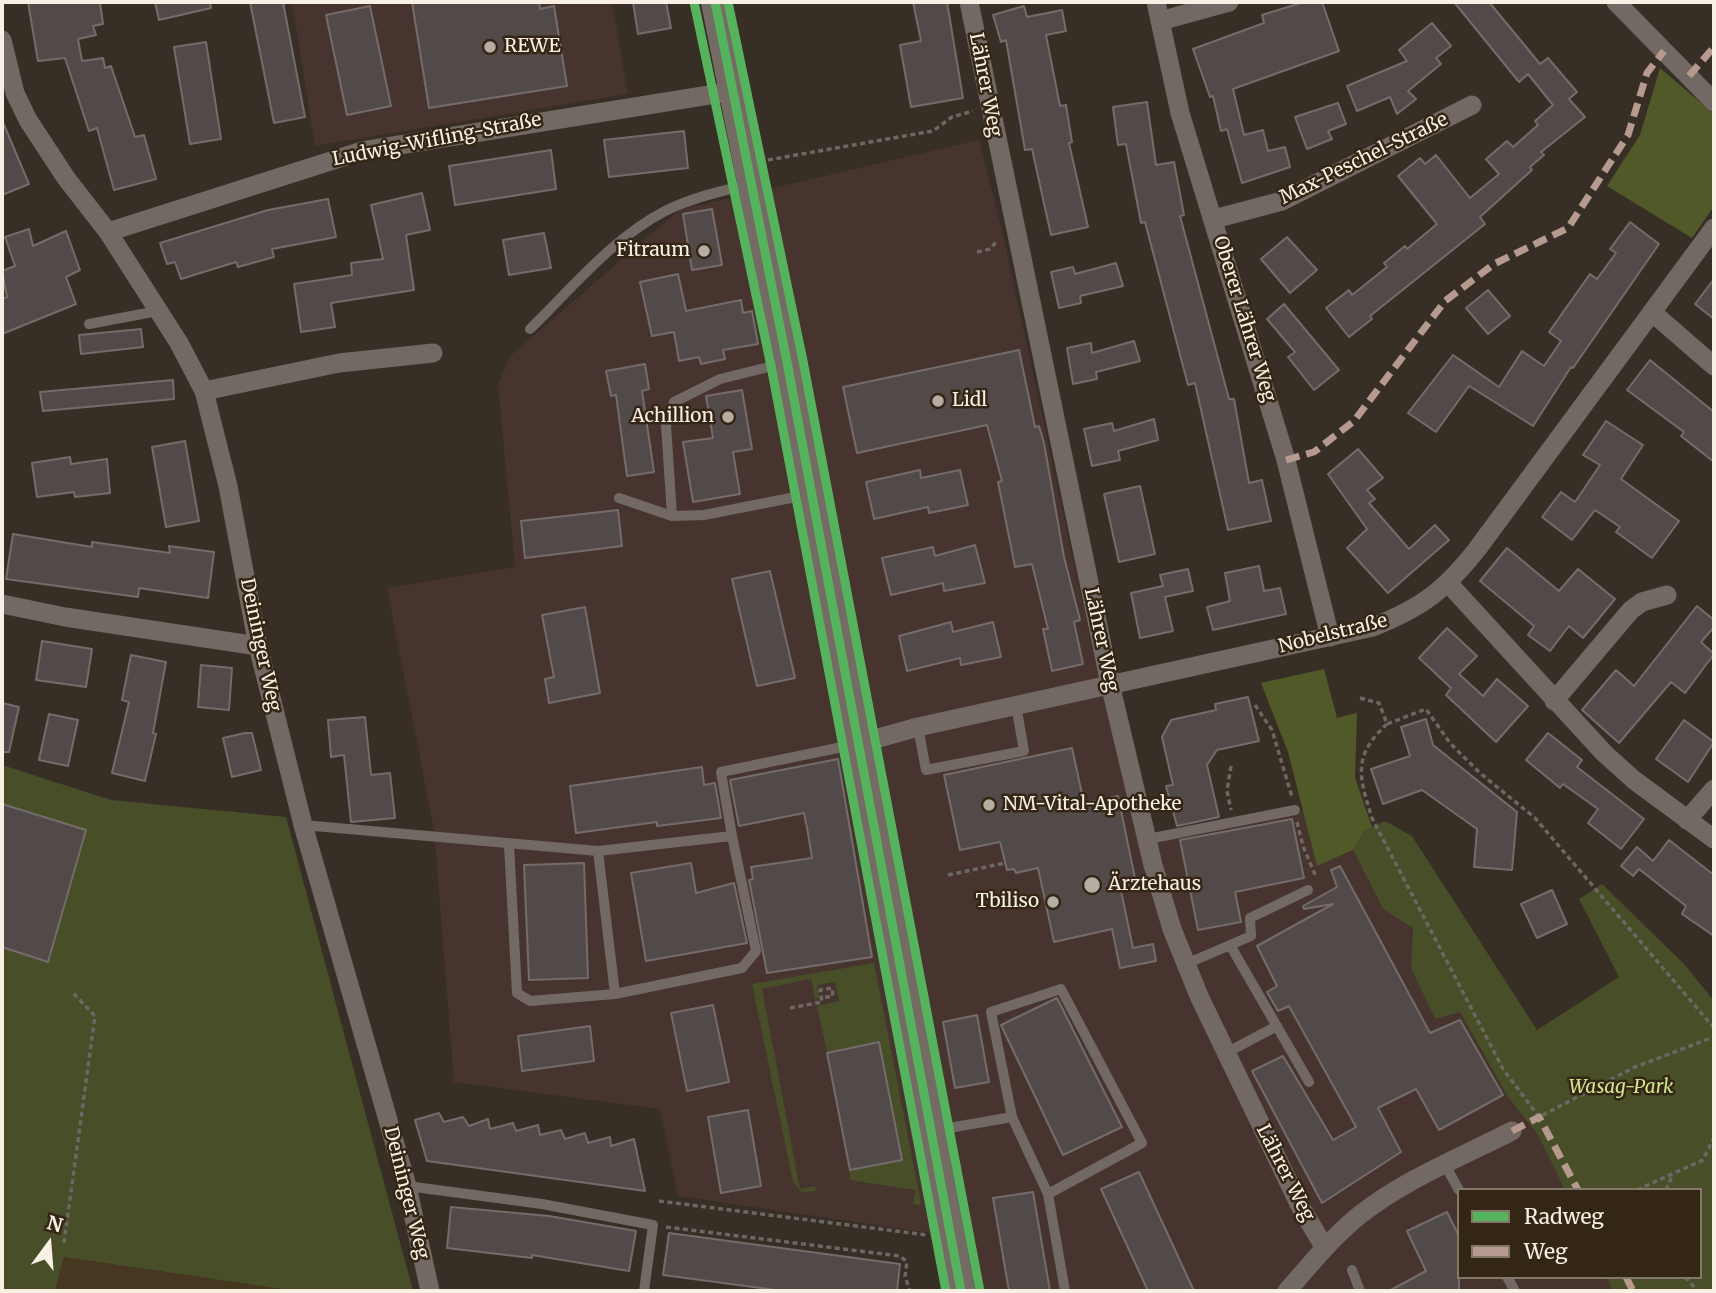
<!DOCTYPE html>
<html>
<head>
<meta charset="utf-8">
<style>
  body { margin:0 }
  #map { position:relative; width:1716px; height:1293px; overflow:hidden; background:#372f25; font-family:Merriweather,serif }
  canvas { display:block }
  .frame { position:absolute; inset:0; border:4px solid #f9f0e5; pointer-events:none }
  .legend { position:absolute; left:1457px; top:1188px; width:245px; height:91px; box-sizing:border-box; background:#342614; border:2px solid #837768; margin:0; padding:9px 12px; list-style:none; font-size:21px; color:#f9f0e5 }
  .legend li { display:flex; align-items:center; gap:14px; height:35px }
  .legend b { width:35px; border:2px solid #837768 }
  .north { position:absolute; left:14px; top:1209px; width:70px; height:70px; -webkit-text-stroke:5px #342614; paint-order:stroke; rotate:16deg; font-size:19px; font-weight:700; line-height:28px; text-align:center; color:#f9f0e5 }
  .north::after { content:''; display:block; margin:auto; width:24px; height:32px; background:#f9f0e5; clip-path:polygon(50% 0,100% 100%,50% 72%,0 100%) }
</style>
</head>
<body>
<div id="map">
<canvas width="1716" height="1293"></canvas>
<div class="frame"></div>
<ul class="legend">
<li><b style="height:9px;background:#56b35d"></b>Radweg</li>
<li><b style="height:9px;background:#b69a8f"></b>Weg</li>
</ul>
<div class="north">N</div>
</div>
<script>
const ctx = document.querySelector('canvas').getContext('2d');
ctx.lineJoin = 'round';
function paint(path, color) {
  ctx.fillStyle = color;
  ctx.fill(path, 'evenodd');
}
function trace(path, color, width, dash) {
  ctx.strokeStyle = color;
  ctx.lineWidth = width;
  ctx.lineCap = dash ? 'butt' : 'round';
  ctx.setLineDash(dash || []);
  ctx.stroke(path);
}
function write(font, color, halo, rows, align = 'center') {
  ctx.font = font + ' Merriweather,serif';
  ctx.lineWidth = 5;
  ctx.setLineDash([]);
  ctx.textBaseline = 'middle';
  ctx.strokeStyle = halo;
  ctx.fillStyle = color;
  for (const [text, x, y, turn = 0] of rows) {
    ctx.save();
    ctx.translate(x, y);
    ctx.rotate((+turn || 0) * Math.PI / 180);
    ctx.textAlign = isNaN(turn) ? turn : align;
    if (halo) ctx.strokeText(text, 0, 0);
    ctx.fillText(text, 0, 0);
    ctx.restore();
  }
}
const commercial = new Path2D(`
  M292,2H612L628,94L315,146Z
  M979,140L1002,230L1092,647L1140,843L1304,811L1317,866L1353,850L1383,909L1414,928L1411,968L1435,1019L1460,1012L1508,1097L1538,1135L1565,1190H1459V1277H1606L1613,1291H984L973,1239L678,1196L660,1109L454,1082L434,830L387,588L515,567L498,385L510,356L679,210Z`);
const built = new Path2D(`
  M64,1257L295,1291H55Z`);
const green = new Path2D(`
  M2,765L111,800L286,817L413,1291H295L64,1257L55,1291H2Z
  M1385,821L1412,836L1537,1030L1619,977L1579,899L1602,884L1684,964L1714,1001V1291H1613L1606,1277H1700V1190H1565L1538,1135L1508,1097L1460,1012L1435,1019L1411,968L1413,928L1383,909L1353,850L1364,831Z
  M874,963L921,1203L919,1205L913,1204L915,1190L850,1180L849,1170L902,1159L879,1043L827,1052L817,1006L839,1001L835,982L817,985L819,998L815,999L811,979L762,989L800,1189L815,1186L816,1191L802,1192L793,1182L752,984Z`);
const forest = new Path2D(`
  M1660,68L1714,114V206L1692,238L1607,186L1640,135Z
  M1324,669L1337,718L1357,713L1355,778L1372,827L1364,831L1353,850L1317,866L1288,752L1261,683Z`);
const building = new Path2D(`
  M28,2H100L103,24L93,26L96,35L78,39L82,61L103,58L105,68L111,66L135,137L144,135L156,179L114,190L97,128L89,131L65,58L38,61Z
  M155,2H210L211,8L159,20Z
  M250,2H283L305,117L274,123Z
  M412,2H539L540,9L554,6L567,86L429,108Z
  M633,2H666L671,28L638,34Z
  M913,2H947L963,98L911,107L900,45L921,41Z
  M1304,2H1322L1339,51L1233,89L1244,135L1263,130L1268,151L1285,147L1290,167L1242,183L1227,129L1221,131L1213,96L1210,97L1193,49L1264,23L1262,15Z
  M1454,2H1489L1540,64L1548,58L1577,92L1569,99L1585,117L1541,152L1544,155L1530,167L1532,170L1480,217L1485,224L1370,316L1372,319L1349,337L1326,308L1349,290L1352,295L1387,267L1384,263L1405,246L1407,249L1437,224L1398,176L1420,158L1425,164L1436,155L1470,198L1499,174L1486,159L1507,141L1513,147L1538,125L1535,121L1553,105L1528,74L1519,82Z
  M370,6L391,106L347,115L326,15Z
  M1024,6L1027,17L1062,10L1066,31L1046,35L1060,106L1066,105L1072,142L1069,143L1088,227L1051,235L1032,149L1025,150L1006,40L1001,42L993,15Z
  M1432,23L1451,46L1436,58L1441,64L1408,91L1416,99L1397,114L1390,97L1357,111L1347,86L1407,61L1399,50Z
  M206,42L221,139L190,144L174,47Z
  M1147,102L1156,165L1174,162L1184,215L1180,216L1229,399H1234L1249,483L1262,480L1271,521L1228,530L1195,383L1188,385L1145,222L1141,223L1126,144L1118,145L1113,107Z
  M1338,103L1346,124L1328,131L1332,139L1307,149L1295,117Z
  M2,120L29,184L2,195Z
  M684,131L688,168L609,177L604,140Z
  M551,150L556,189L455,205L449,166Z
  M422,193L430,230L406,235L414,290L331,303L335,327L301,332L294,284L352,275L351,263L383,259L371,205Z
  M328,199L336,237L272,249L274,257L238,267L236,262L181,279L175,262L167,264L160,243L268,210Z
  M712,209L722,265L692,270L683,214Z
  M1630,222L1659,244L1573,368L1571,367L1533,426L1469,386L1436,432L1408,413L1453,355L1499,387L1522,351L1544,366L1561,341L1549,332L1590,274L1597,279L1616,253L1610,249Z
  M29,229L33,246L66,231L80,270L66,277L76,304L2,334V299L7,297L2,271L15,266L5,237Z
  M544,233L551,268L509,275L503,240Z
  M1287,237L1317,270L1290,293L1261,259Z
  M1116,263L1123,286L1080,296L1081,303L1059,308L1051,272L1073,267L1075,274Z
  M678,274L686,311L741,300L743,313L752,311L758,344L723,350L725,359L701,364L699,357L679,361L674,332L652,336L640,282Z
  M1714,279V319L1695,304Z
  M1488,290L1510,316L1488,334L1466,308Z
  M1284,304L1339,370L1314,390L1288,357L1295,352L1267,319Z
  M141,329L143,347L81,354L79,335Z
  M1134,341L1140,361L1096,372L1097,379L1073,384L1067,348L1091,343L1092,353Z
  M1019,350L1035,427L1039,426L1044,443L1064,557L1080,620L1074,622L1083,664L1052,671L1043,629H1048L1032,564L1015,567L998,482L1002,481L987,425L857,453L843,387Z
  M1650,360L1714,412V462L1681,436L1684,432L1627,390Z
  M645,364L649,389L642,391L654,472L627,476L616,395L611,396L606,371Z
  M173,380L174,399L43,411L40,392Z
  M742,390L752,449L733,452L740,494L693,502L683,442L713,438L706,396Z
  M1154,419L1158,440L1118,451L1120,460L1092,466L1084,429L1112,423L1114,431Z
  M1606,421L1643,445L1621,479L1679,521L1652,558L1616,532L1620,527L1595,510L1572,540L1542,517L1561,492L1575,502L1600,465L1583,455Z
  M185,441L199,521L166,527L152,447Z
  M1358,449L1383,478L1367,490L1375,499L1369,503L1409,549L1435,525L1449,540L1388,593L1347,548L1367,529L1328,474Z
  M70,457L71,464L107,459L110,493L75,497L74,492L37,497L32,463Z
  M920,470L921,478L960,470L968,505L929,513L928,507L874,519L866,482Z
  M1140,486L1155,554L1119,562L1104,494Z
  M618,510L622,546L525,558L521,521Z
  M13,534L92,547V542L170,553L169,546L214,552L208,598L139,588L138,597L6,579Z
  M975,545L985,583L944,591L943,583L891,595L882,558L933,547L935,556Z
  M1507,548L1559,591L1578,569L1615,599L1583,638L1569,626L1550,651L1528,635L1534,626L1480,581Z
  M1259,566L1264,591L1280,588L1286,614L1213,630L1207,607L1230,601L1225,573Z
  M1188,569L1193,591L1165,597L1173,631L1140,638L1131,593L1163,586L1160,575Z
  M770,571L795,678L757,686L732,579Z
  M1697,606L1714,620V627L1701,642L1714,654L1685,693L1671,682L1619,743L1582,710L1616,670L1634,686Z
  M585,607L600,693L549,703L545,679L554,677L542,615Z
  M951,622L953,632L993,622L1001,657L961,665L960,658L907,671L899,636Z
  M1447,628L1477,656L1459,674L1483,696L1497,679L1528,706L1496,742L1446,695L1451,688L1419,658Z
  M42,641L92,649L86,687L36,680Z
  M131,655L166,662L153,733L156,734L145,781L112,773L129,702L122,700Z
  M201,665L232,668L229,710L198,707Z
  M1248,697L1259,741L1217,750L1207,765L1219,817L1177,826L1166,786L1173,785L1162,737L1171,720L1216,710L1215,704Z
  M2,703L19,707L9,752H2Z
  M49,714L78,720L68,766L39,760Z
  M365,717L371,775L390,773L395,818L351,822L344,755L331,757L328,720Z
  M1426,719L1433,745L1517,812L1512,870L1474,867L1477,829L1422,790L1383,804L1371,769L1410,756L1401,727Z
  M1684,720L1714,742L1688,782L1656,759Z
  M245,733H252L261,770L232,777L223,738Z
  M1548,733L1582,760L1577,767L1644,819L1621,849L1588,823L1598,809L1563,784L1560,788L1526,760Z
  M1072,748L1084,803L1118,796L1137,888L1121,891L1133,948L1153,944L1156,961L1120,968L1112,929L1054,942L1038,868L1016,873L1014,869L1007,870L1000,842L960,850L944,775Z
  M838,759L872,957L767,973L749,880L753,879L751,867L812,858L808,833L804,813L739,826L730,780Z
  M702,767L704,785L715,783L721,818L657,826V822L576,833L570,786Z
  M2,804L86,830L48,962L2,947Z
  M1292,819L1304,878L1235,892L1241,922L1198,930L1180,840Z
  M1669,840L1714,875V936L1682,914L1686,906L1639,869L1633,876L1621,866L1637,847L1653,861Z
  M584,863L588,978L529,980L524,865Z
  M691,863L696,893L734,883L747,943L646,961L631,873Z
  M1340,866L1430,1033L1460,1020L1503,1095L1439,1130L1416,1089L1378,1108L1401,1152L1322,1203L1252,1071L1283,1056L1333,1140L1356,1127L1289,1006L1278,1011L1267,992L1277,986L1257,946L1333,904L1304,909L1303,906L1337,887L1331,870Z
  M1552,890L1567,924L1537,938L1521,904Z
  M1057,998L1122,1127L1063,1155L1001,1025Z
  M713,1005L729,1082L687,1091L671,1013Z
  M977,1015L989,1082L955,1088L943,1022Z
  M590,1026L594,1061L522,1071L518,1036Z
  M879,1042L902,1160L850,1170L827,1053Z
  M748,1110L761,1186L721,1193L708,1117Z
  M439,1113L444,1122L463,1117L469,1126L488,1119L490,1129L513,1123L516,1131L538,1125L540,1135L561,1130L565,1139L585,1133L588,1143L610,1137L611,1146L634,1139L645,1191L427,1161L415,1120Z
  M1139,1172L1194,1291H1148L1101,1189Z
  M1033,1192L1050,1291H1009L993,1198Z
  M451,1207L549,1216L636,1231L629,1271L532,1255V1258L447,1248Z
  M1447,1212L1459,1236V1291H1389L1426,1271L1407,1231Z
  M669,1233L900,1264L897,1291H783L663,1275Z`);
const path = new Path2D(`
  M768,160L933,131L952,117L973,111
  M977,252L990,249L998,240
  M1360,698L1379,703L1387,724L1426,709L1450,743L1480,773L1535,818L1714,1028
  M1255,705L1272,730L1292,797
  M1387,724C1352,756 1359,777 1372,818L1503,1069L1539,1117L1635,1067L1714,1037
  M1231,766L1227,791L1231,810
  M1297,822L1303,846L1316,877
  M948,875L1005,863
  M790,1008L822,1002L820,990L832,988L833,996L821,998
  M1637,1190L1703,1160L1714,1137
  M1666,1190L1672,1176
  M659,1201L927,1235
  M666,1227L900,1256L907,1262L905,1276L910,1291
  M64,1243L95,1016L73,993
  M1685,1277L1698,1291`);
const lane = new Path2D(`
  M89,324L158,311
  M530,329C572,288 613,238 665,211C691,198 720,191 748,185
  M619,498L672,516L704,515L811,494
  M672,516L666,425L674,402L720,379L785,363
  M918,727L926,770L1024,751L1016,705
  M303,825L598,851L732,836L756,951L742,968L615,994L598,851
  M732,836L721,772L857,744
  M1148,839L1295,810
  M509,845L517,993L530,1001L615,994
  M1230,945L1309,1082
  M1186,964L1251,936L1250,918L1308,890
  M1226,1053L1277,1026
  M1012,1117L991,1012L1061,989L1142,1143L1048,1194
  M932,1131L1012,1117L1048,1194L1065,1291
  M1445,1165L1459,1190
  M407,1186L542,1204L653,1225L644,1291
  M1352,1270L1360,1291
  M1507,1277L1515,1291`);
const street = new Path2D(`
  M969,2L1110,684L1153,865L1172,929L1199,996L1301,1208L1325,1248
  M1156,2L1180,113L1286,460L1330,637
  M1616,2L1714,102
  M1160,21L1229,2
  M2,40L15,93L28,120L66,178L108,232L179,343L204,391L228,486L258,646L303,825L407,1186L430,1291
  M1214,219L1282,201L1472,105
  M108,232L362,151L734,91
  M1653,313L1714,366
  M204,391L339,363L433,353
  M1449,584L1604,753L1634,780L1714,839
  M2,604L65,617L258,646
  M1554,701L1631,610L1642,602L1667,595
  M857,744L918,727L1373,627C1423,607 1445,590 1478,548L1714,228
  M1687,820L1714,789
  M1287,1291C1310,1265 1333,1236 1361,1214C1406,1179 1461,1157 1512,1131`);
const secondary = new Path2D(`
  M715,2L787,362L961,1291`);
const quiet = new Path2D(`
  M1689,76L1714,47
  M1286,460L1314,452L1354,421L1445,301L1494,264L1568,228L1628,135L1647,73L1664,51
  M1512,1131L1539,1117L1578,1190
  M1626,1277L1633,1291`);
const cycleway = new Path2D(`
  M694,2L771,366L946,1291
  M715,2L787,362L961,1291
  M728,2L803,361L980,1291`);
const markers = [
  [490,47,7,"#b5aca2"],
  [704,251,7,"#b5aca2"],
  [938,401,7,"#b5aca2"],
  [728,417,7,"#b5aca2"],
  [989,805,7,"#b5aca2"],
  [1092,885,9,"#b5aca2"],
  [1053,902,7,"#b5aca2"]
];
const poiNames = [
  ["REWE",504,47],
  ["Fitraum",690,251,"right"],
  ["Lidl",952,401],
  ["Achillion",714,417,"right"],
  ["NM-Vital-Apotheke",1003,805],
  ["Ärztehaus",1108,885],
  ["Tbiliso",1039,902,"right"]
];
const streetNames = [
  ["Lährer Weg",985,85,79],
  ["Ludwig-Wifling-Straße",437,140,-11],
  ["Max-Peschel-Straße",1364,159,-26],
  ["Oberer Lährer Weg",1244,319,73],
  ["Nobelstraße",1333,634,-14],
  ["Lährer Weg",1101,640,78],
  ["Deininger Weg",260,645,78],
  ["Lährer Weg",1285,1173,63],
  ["Deininger Weg",406,1193,76]
];
const parkNames = [
  ["Wasag-Park",1621,1088]
];
paint(commercial, '#47342f');
paint(built, '#473620');
paint(green, '#474e28');
paint(forest, '#505927');
paint(building, '#514a49');
trace(building, '#746c6b', 2);
trace(path, '#6d6661', 3.5, [5, 3.5]);
trace(lane, '#726965', 10);
trace(street, '#726965', 19);
trace(secondary, '#756b65', 28);
trace(quiet, '#b69a8f', 7, [14, 7]);
trace(cycleway, '#56b35d', 9);
for (const [x, y, r, color] of markers) {
  const dot = new Path2D();
  dot.arc(x, y, r, 0, 2 * Math.PI);
  ctx.fillStyle = color;
  ctx.fill(dot);
  trace(dot, '#342614', 2.5);
}
write('19px', '#f9f0e5', '#342614', poiNames, 'left');
write('19px', '#f9f0e5', '#342614', streetNames);
write('italic 19px', '#d1e58f', '#342614', parkNames);
</script>
</body>
</html>
